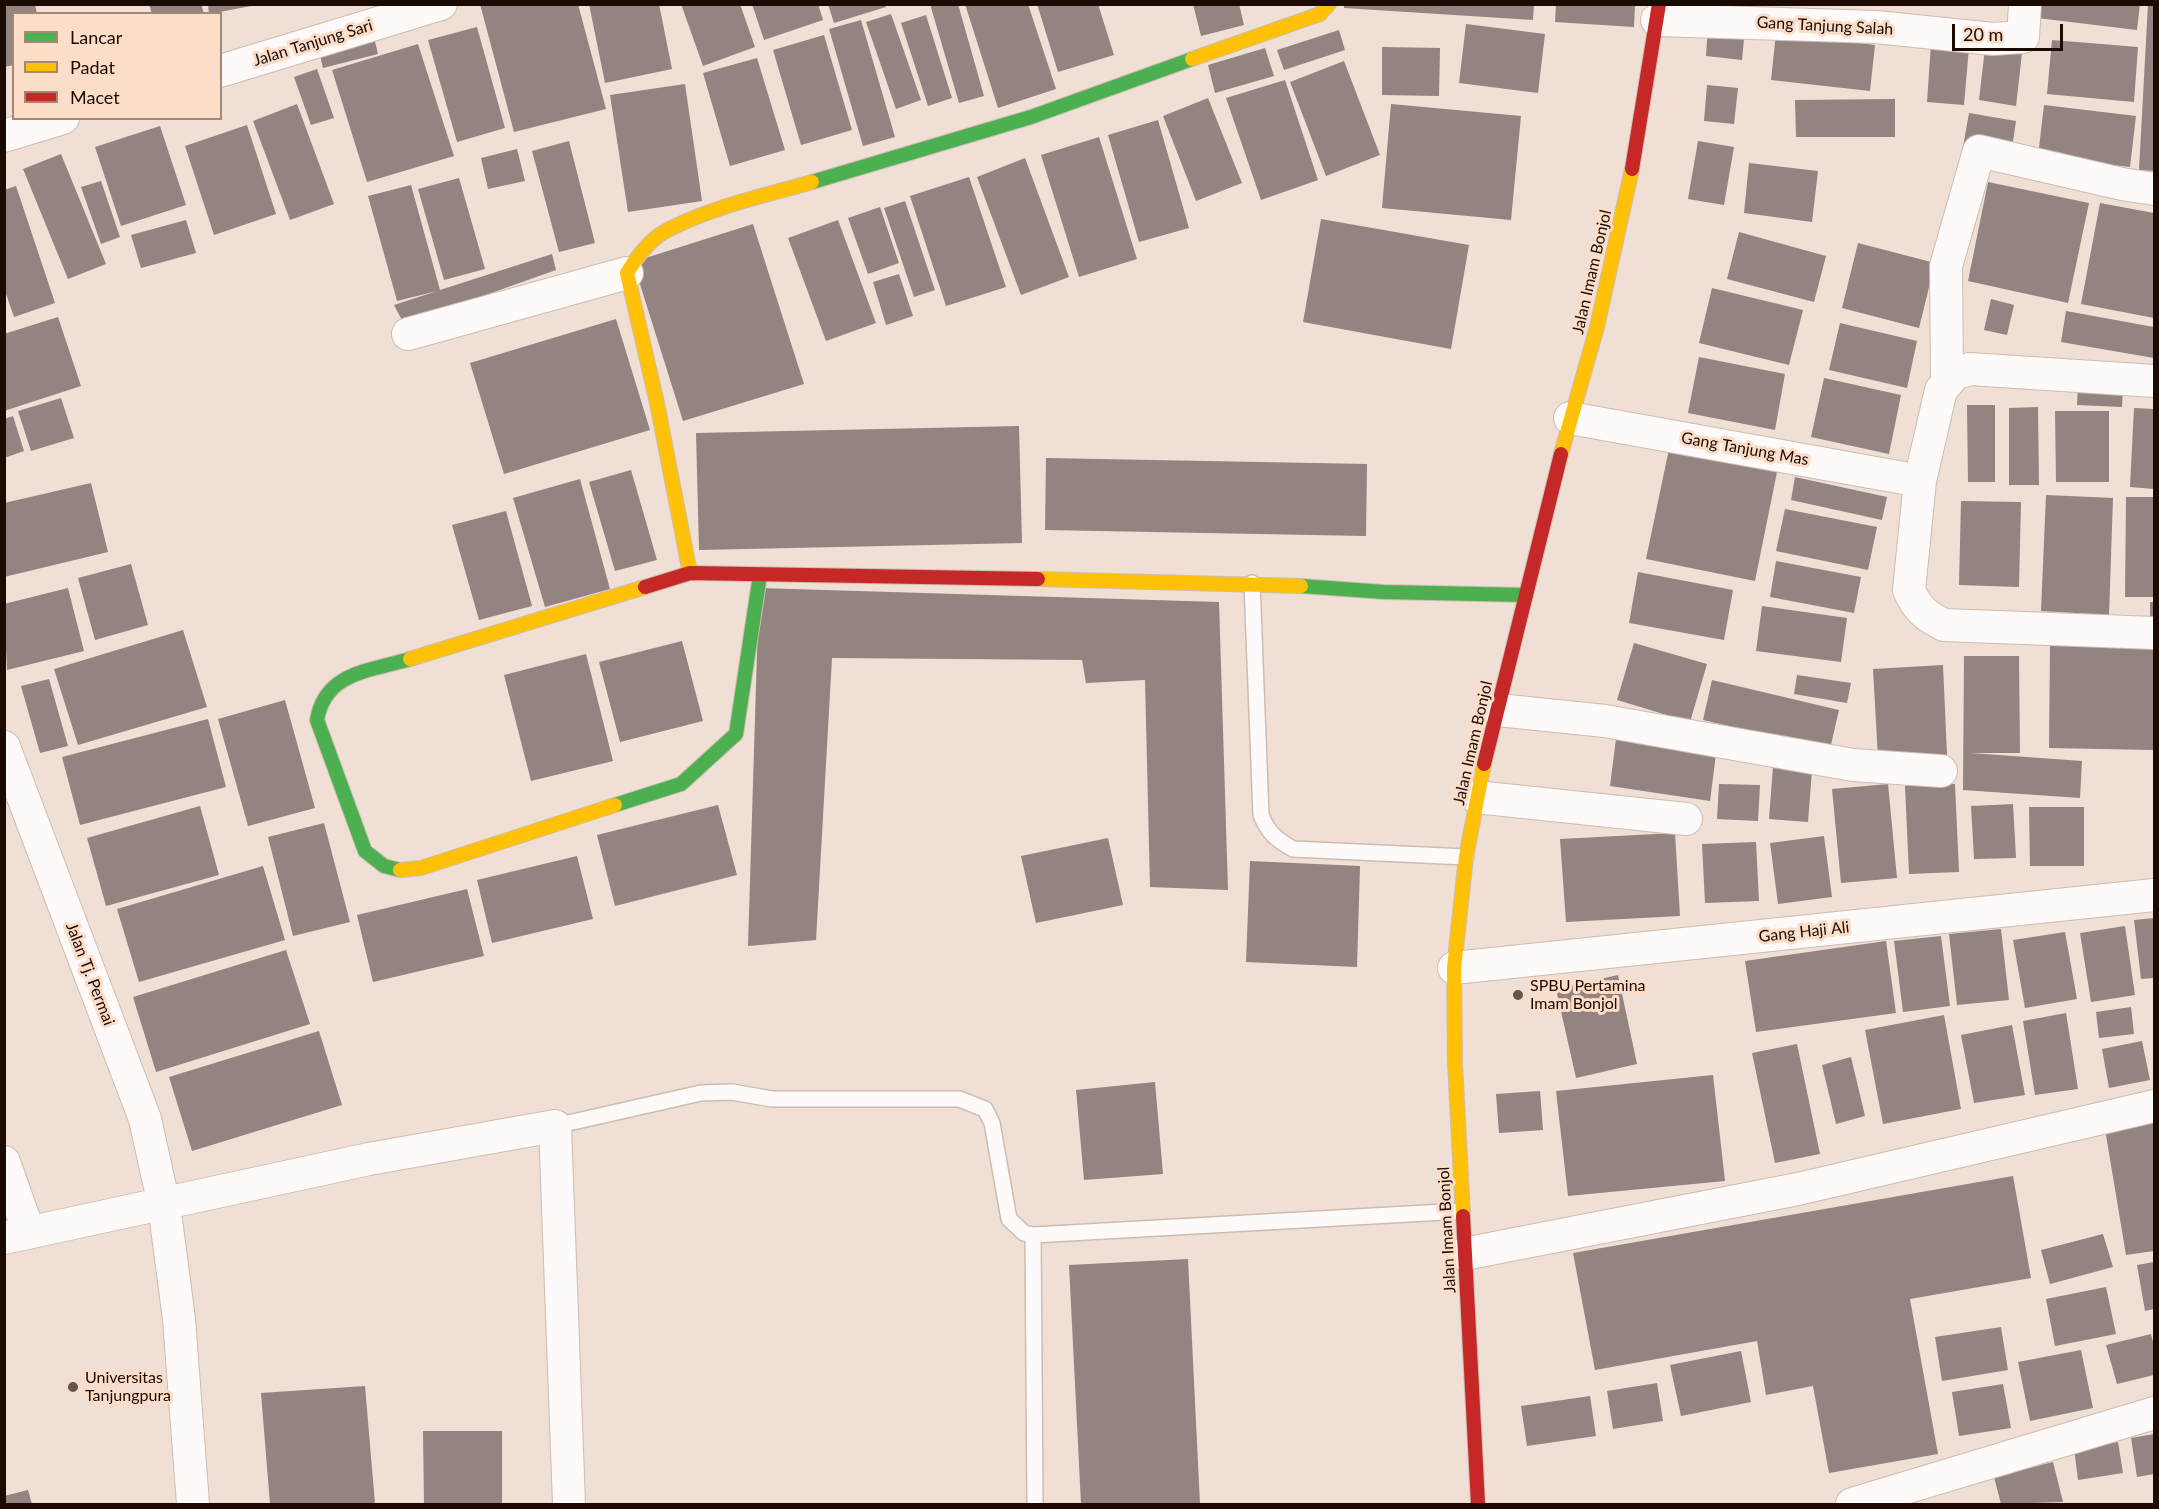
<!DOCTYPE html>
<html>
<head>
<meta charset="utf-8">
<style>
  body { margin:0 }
  #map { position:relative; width:2159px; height:1509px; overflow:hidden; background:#efdfd4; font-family:Lato,sans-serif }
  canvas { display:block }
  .frame { position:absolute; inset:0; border:6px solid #1a0a01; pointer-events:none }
  .legend { position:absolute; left:12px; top:12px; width:210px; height:108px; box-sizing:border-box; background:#fbddc8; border:2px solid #a18978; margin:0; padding:8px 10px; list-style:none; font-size:18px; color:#1a0a01 }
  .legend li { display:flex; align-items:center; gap:12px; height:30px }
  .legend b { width:30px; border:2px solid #a18978 }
  .scale { position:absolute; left:1952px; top:24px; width:111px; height:27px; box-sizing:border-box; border:3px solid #1a0a01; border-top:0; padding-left:8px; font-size:18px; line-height:21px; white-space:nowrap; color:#1a0a01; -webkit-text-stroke:4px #fbddc8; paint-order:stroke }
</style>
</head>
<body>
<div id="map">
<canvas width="2159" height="1509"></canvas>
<div class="frame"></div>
<ul class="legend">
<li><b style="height:8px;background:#4caf50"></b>Lancar</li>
<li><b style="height:8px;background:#ffc107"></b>Padat</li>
<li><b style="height:8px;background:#c62828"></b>Macet</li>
</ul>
<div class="scale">20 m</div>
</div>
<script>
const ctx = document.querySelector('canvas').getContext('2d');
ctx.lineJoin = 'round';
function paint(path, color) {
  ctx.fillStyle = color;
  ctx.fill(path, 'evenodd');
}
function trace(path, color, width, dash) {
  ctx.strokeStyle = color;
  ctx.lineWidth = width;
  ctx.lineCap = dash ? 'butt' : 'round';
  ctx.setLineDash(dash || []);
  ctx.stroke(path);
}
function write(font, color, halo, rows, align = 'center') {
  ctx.font = font + ' Lato,sans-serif';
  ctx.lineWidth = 6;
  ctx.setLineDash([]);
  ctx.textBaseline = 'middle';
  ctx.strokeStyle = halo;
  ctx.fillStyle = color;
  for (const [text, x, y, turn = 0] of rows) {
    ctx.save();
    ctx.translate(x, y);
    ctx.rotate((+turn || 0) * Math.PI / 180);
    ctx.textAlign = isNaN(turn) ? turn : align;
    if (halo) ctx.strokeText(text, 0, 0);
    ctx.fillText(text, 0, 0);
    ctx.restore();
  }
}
const building = new Path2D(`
  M4,4H35L37,14H14V65L4,67Z
  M149,4H201L204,14H152Z
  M480,4H578L606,109L514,132Z
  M589,4H659L672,69L605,83Z
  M681,4H740L755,47L703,66Z
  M752,4H818L823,20L764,40Z
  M828,4H885L886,7L834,23Z
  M930,4H958L984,96L959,103Z
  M965,4H1028L1056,89L998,108Z
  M1037,4H1098L1114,55L1058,72Z
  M1193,4H1239L1244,25L1201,36Z
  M1344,4H1534L1533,20L1344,8Z
  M1556,4H1635L1634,27L1555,22Z
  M2038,4H2140L2137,30L2037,18Z
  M2148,4H2154V171L2139,170Z
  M208,5H251V6L209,14Z
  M891,14L921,100L896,109L866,22Z
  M926,15L952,98L928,106L901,23Z
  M861,20L895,137L863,146L829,29Z
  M1466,24L1545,34L1538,93L1459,83Z
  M1708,24L1745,28L1742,60L1706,56Z
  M477,27L505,128L457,142L428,40Z
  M1339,30L1345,50L1284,70L1277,50Z
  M1776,33L1875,45L1870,91L1771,80Z
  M824,35L852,130L801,145L773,50Z
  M374,37L378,54L323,68L319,51Z
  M2052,40L2138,47L2134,102L2047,94Z
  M418,44L454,156L367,182L332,70Z
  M1931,44L1969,47L1964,105L1927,102Z
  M1382,47L1440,48L1439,96L1382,95Z
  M1265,48L1274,76L1215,93L1208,65Z
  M1985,48L2022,53L2016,106L1979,100Z
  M757,58L785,150L730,166L703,73Z
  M1344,61L1380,155L1326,176L1290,82Z
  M317,69L334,118L311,125L294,77Z
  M1285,80L1318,180L1261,200L1226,98Z
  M685,84L702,201L628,212L610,95Z
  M1707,85L1738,88L1734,124L1704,121Z
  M1208,98L1242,183L1196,201L1163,116Z
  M1895,99V137H1796L1795,100Z
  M297,104L334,204L290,220L253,121Z
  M1391,104L1521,116L1511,220L1382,208Z
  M2044,105L2136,116L2130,167L2038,156Z
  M1969,113L2016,121L2011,155L1963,147Z
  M1158,120L1189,228L1139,242L1108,135Z
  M247,125L276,214L214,235L185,146Z
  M160,126L186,205L121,226L95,147Z
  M1099,137L1137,259L1079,277L1041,155Z
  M569,141L595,243L559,252L532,151Z
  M1698,141L1734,147L1724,205L1688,199Z
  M517,149L525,181L488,189L481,158Z
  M61,154L106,264L68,279L23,169Z
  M1025,158L1069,277L1021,295L977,177Z
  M1749,163L1818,171L1812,222L1744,213Z
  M969,177L1006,287L946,306L910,196Z
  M459,178L485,269L444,280L418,189Z
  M101,181L120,237L101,244L81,187Z
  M1988,182L2089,203L2068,303L1968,281Z
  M411,185L440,290L552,254L556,270L404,324L394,305L437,291L397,301L368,196Z
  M16,186L55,303L14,317L4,288V190Z
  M905,201L935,290L914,297L884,208Z
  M2100,203L2154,213V318L2081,304Z
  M880,207L899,263L868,274L848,218Z
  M1321,219L1469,245L1451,349L1303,322Z
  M186,220L196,253L141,268L131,235Z
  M838,220L876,323L826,341L788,238Z
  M753,224L804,384L683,421L633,262Z
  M1739,232L1826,256L1814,302L1727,279Z
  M1858,243L1935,263L1919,328L1842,308Z
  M899,274L913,316L886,325L873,282Z
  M1712,288L1803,310L1789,365L1699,343Z
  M1991,299L2014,305L2007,335L1984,330Z
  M2066,311L2154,327V358L2061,342Z
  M58,317L81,386L4,411V334Z
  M616,319L650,430L504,474L470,363Z
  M1840,323L1917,341L1907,388L1829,370Z
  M1699,357L1785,374L1775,430L1688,413Z
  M1824,378L1901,395L1889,454L1811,437Z
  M2078,385L2123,387L2122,407L2077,405Z
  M61,398L74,438L31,451L18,411Z
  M1967,405H1995V482H1968Z
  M2038,407L2039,485H2009V408Z
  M2134,408L2154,409V489L2130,487Z
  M2055,411H2109V482H2056Z
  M13,416L24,451L4,458V419Z
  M1019,426L1022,543L699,550L696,433Z
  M1669,449L1777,472L1755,581L1646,559Z
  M1046,458L1367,464L1366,536L1045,530Z
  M631,470L657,560L615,571L589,482Z
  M1795,477L1887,497L1882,520L1791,500Z
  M580,479L610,589L545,607L513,498Z
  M91,483L108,552L4,577V503Z
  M2046,495L2113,498L2109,615L2041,611Z
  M2126,497H2154V597H2125Z
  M1961,501L2021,502L2019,587L1959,585Z
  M1785,509L1877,527L1868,570L1776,551Z
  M506,511L532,606L479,620L452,525Z
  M1776,561L1861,577L1854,613L1770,597Z
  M131,564L148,625L95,640L78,578Z
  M1638,572L1733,590L1724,640L1629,623Z
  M68,588L84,651L7,670L4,604Z
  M759,588L1219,602L1228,890L1150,887L1145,680L1086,683L1082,660L832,658L816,940L748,946Z
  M2150,602H2154V616H2150Z
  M1762,606L1847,618L1841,662L1756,651Z
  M183,630L207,707L78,745L54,669Z
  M682,641L703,721L620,742L599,662Z
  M1634,643L1707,664L1690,722L1617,700Z
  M2050,645L2154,646V750L2049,748Z
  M586,654L613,761L531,781L504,675Z
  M1964,656H2019L2020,753H1971L2082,761L2080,798L1963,790Z
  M1943,665L1947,755L1878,758L1873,669Z
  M1797,675L1851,683L1847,703L1794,694Z
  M49,679L68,746L40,753L21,686Z
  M1712,680L1839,710L1830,749L1703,720Z
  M285,700L315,808L248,826L218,719Z
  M208,719L226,787L80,825L62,757Z
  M1616,739L1716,754L1710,801L1610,786Z
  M1773,767L1812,771L1808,822L1769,819Z
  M1719,784L1760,785L1758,821L1717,819Z
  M1888,784L1897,878L1841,883L1832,789Z
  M1955,784L1959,872L1909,874L1905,786Z
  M2013,804L2016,858L1974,859L1971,806Z
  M718,805L737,875L615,906L597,835Z
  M200,806L219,875L106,906L87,838Z
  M2029,807H2084V866H2030Z
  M324,823L350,922L293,936L268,837Z
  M1675,833L1680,916L1566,922L1560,839Z
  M1824,836L1832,897L1778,904L1770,843Z
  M1108,838L1123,905L1036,923L1021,856Z
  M1756,842L1759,901L1705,903L1702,844Z
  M577,856L593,919L492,943L477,880Z
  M1250,861L1360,866L1357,967L1246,962Z
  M263,866L285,940L139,982L117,909Z
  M467,889L484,956L373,982L357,915Z
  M2154,918V978L2141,979L2134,920Z
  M2125,926L2135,995L2091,1002L2080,933Z
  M2001,929L2009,1000L1957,1005L1949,934Z
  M2065,932L2077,999L2025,1008L2013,940Z
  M1941,936L1950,1006L1903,1012L1894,941Z
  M1886,941L1896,1013L1756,1032L1745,961Z
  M286,950L310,1024L156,1072L133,997Z
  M1618,975L1637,1064L1576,1078L1556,989Z
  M2131,1007L2134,1034L2099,1038L2096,1012Z
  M2066,1013L2078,1089L2035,1095L2023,1021Z
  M1944,1015L1961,1109L1883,1124L1865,1030Z
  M2012,1025L2025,1095L1974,1103L1961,1035Z
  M319,1031L342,1105L192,1151L169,1077Z
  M2142,1041L2150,1080L2109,1088L2102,1049Z
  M1797,1044L1820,1154L1775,1163L1752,1053Z
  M1851,1057L1865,1116L1836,1124L1822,1065Z
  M1713,1075L1725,1181L1568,1196L1556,1091Z
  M1155,1082L1163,1174L1084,1180L1076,1090Z
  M1540,1091L1543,1130L1499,1133L1496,1094Z
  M2154,1121V1251L2126,1255L2105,1129Z
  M2013,1176L2031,1278L1910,1299L1938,1454L1829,1473L1813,1386L1766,1395L1757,1341L1595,1370L1573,1253Z
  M2103,1234L2113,1267L2050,1284L2041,1250Z
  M1188,1259L1200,1504H1081L1069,1265Z
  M2154,1262V1309L2145,1311L2137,1265Z
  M2106,1287L2116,1334L2055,1346L2046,1299Z
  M2001,1327L2008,1370L1942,1381L1935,1337Z
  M2151,1334L2154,1346V1375L2117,1384L2106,1345Z
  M2081,1350L2093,1408L2030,1421L2018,1362Z
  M1741,1351L1751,1402L1681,1416L1670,1365Z
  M1657,1383L1663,1421L1613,1429L1607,1391Z
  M2003,1384L2011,1428L1959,1436L1952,1392Z
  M365,1386L375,1504H270L261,1393Z
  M1590,1396L1596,1436L1527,1446L1521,1406Z
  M423,1431H502V1504H424Z
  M2154,1434V1474L2137,1477L2131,1438Z
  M2118,1442L2123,1473L2078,1480L2074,1448Z
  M2053,1462L2063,1502L2001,1504L1994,1477Z
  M28,1490L32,1504H4V1496Z`);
const lane = new Path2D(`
  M1252,583L1261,815C1268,833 1277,840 1293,849L1466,857
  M555,1126L701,1093L732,1092L772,1099H959L985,1109L992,1123L1009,1219L1024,1233L1033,1235L1462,1211
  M1033,1235L1035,1504`);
const street = new Path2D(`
  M1657,20L1876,27L1993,39L2023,37L2025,4
  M220,71L441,4
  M4,136L63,118
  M408,334L627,273
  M1947,381L1946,266L1979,151L2122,184L2154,189
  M2154,381L1970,369L1956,373L1941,390L1920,481L1909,590C1917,609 1926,616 1944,625L2154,633
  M1570,418L1920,481
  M1498,710L1605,721L1853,765L1941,771
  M4,747L145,1119L164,1205L179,1319L193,1504
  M1476,797L1686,819
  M1454,968L2154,895
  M4,1162L29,1233
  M4,1238L369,1159L555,1126L569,1504
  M1464,1254L1798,1189L2154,1106
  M1852,1504L2154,1413`);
const fast = new Path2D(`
  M812,182L1031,117L1192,59
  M1301,586L1384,592L1526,595
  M615,805L681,784L736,734L760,575
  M400,870L384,866L365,851L317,720C325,672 370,671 410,659`);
const slow = new Path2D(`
  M1192,59L1320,14L1329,4
  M1561,454L1597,327L1632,169
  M690,573L657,403L627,273C635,259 650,240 664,232C707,208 764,196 812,182
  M1038,579L1301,586
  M410,659L645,587
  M400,870L421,868L615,805
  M1463,1216L1455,1063L1454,968L1466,857L1484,764`);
const jam = new Path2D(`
  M1632,169L1659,4
  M645,587L690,573L1038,579
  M1484,764L1561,454
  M1463,1216L1478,1504`);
const markers = [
  [1518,995,6,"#65554b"],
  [73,1387,6,"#65554b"]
];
const streetNames = [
  ["Gang Tanjung Salah",1825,26,3],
  ["Jalan Tanjung Sari",313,43,-17],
  ["Jalan Imam Bonjol",1592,272,-77],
  ["Gang Tanjung Mas",1745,449,10],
  ["Jalan Imam Bonjol",1473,743,-77],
  ["Gang Haji Ali",1804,932,-6],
  ["Jalan Tj. Permai",90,974,69],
  ["Jalan Imam Bonjol",1447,1230,-93]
];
const poiNames = [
  ["SPBU Pertamina",1530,986],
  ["Imam Bonjol",1530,1004],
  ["Universitas",85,1378],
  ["Tanjungpura",85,1396]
];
paint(building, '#938381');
trace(lane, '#cdbdb1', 18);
trace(street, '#cdbdb1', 34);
trace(fast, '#cdbdb1', 16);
trace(slow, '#cdbdb1', 16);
trace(jam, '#cdbdb1', 16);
trace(lane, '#fdfaf9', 15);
trace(street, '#fdfaf9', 32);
trace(fast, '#4caf50', 14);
trace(slow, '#ffc107', 14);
trace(jam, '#c62828', 14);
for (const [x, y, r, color] of markers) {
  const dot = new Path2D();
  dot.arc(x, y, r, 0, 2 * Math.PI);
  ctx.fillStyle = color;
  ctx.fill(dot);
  trace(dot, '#fbddc8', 2);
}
write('16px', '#1a0a01', '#fbddc8', streetNames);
write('16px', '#1a0a01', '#fbddc8', poiNames, 'left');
</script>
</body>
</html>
